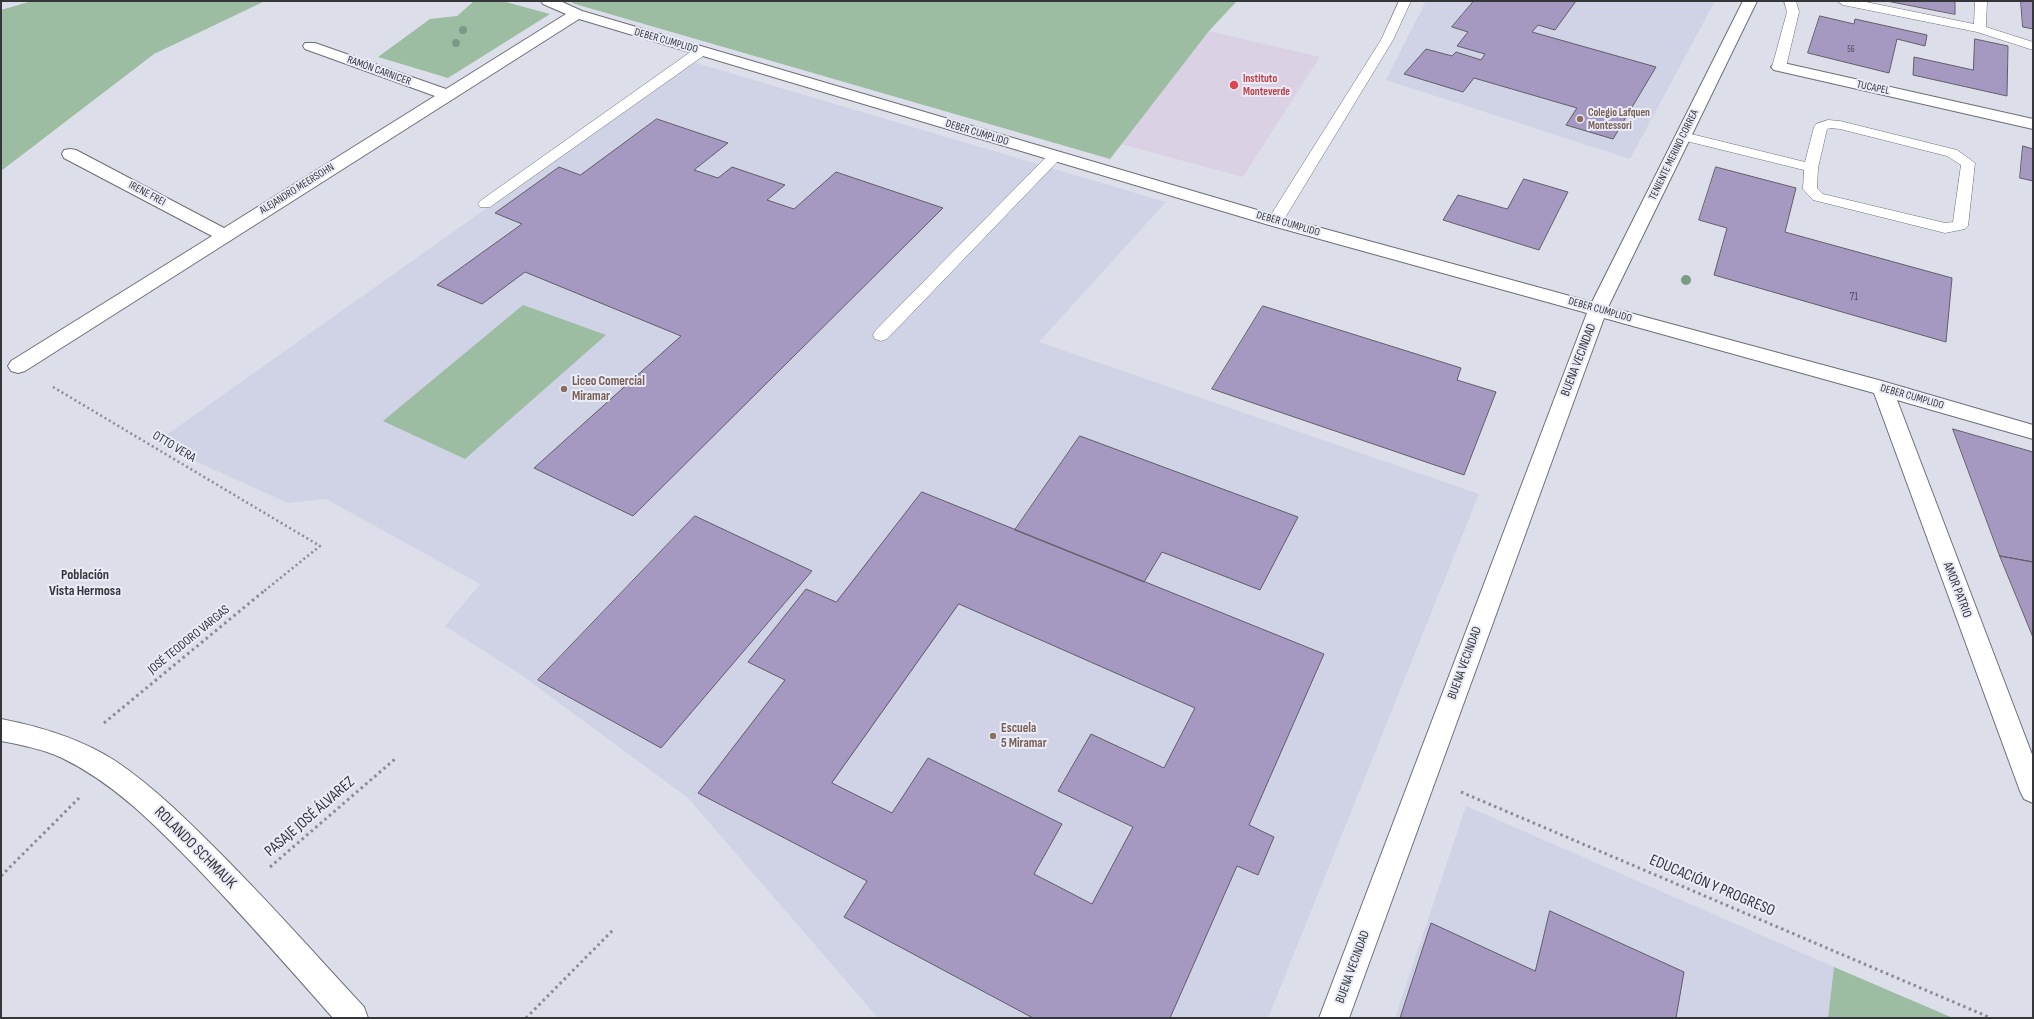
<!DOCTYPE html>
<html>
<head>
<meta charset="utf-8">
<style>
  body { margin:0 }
  #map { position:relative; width:2034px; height:1019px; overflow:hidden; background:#dcdfea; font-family:"Sofia Sans Condensed",sans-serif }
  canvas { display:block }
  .frame { position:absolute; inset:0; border:2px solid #35363a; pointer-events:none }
</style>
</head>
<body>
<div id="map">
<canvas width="2034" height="1019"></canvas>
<div class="frame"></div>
</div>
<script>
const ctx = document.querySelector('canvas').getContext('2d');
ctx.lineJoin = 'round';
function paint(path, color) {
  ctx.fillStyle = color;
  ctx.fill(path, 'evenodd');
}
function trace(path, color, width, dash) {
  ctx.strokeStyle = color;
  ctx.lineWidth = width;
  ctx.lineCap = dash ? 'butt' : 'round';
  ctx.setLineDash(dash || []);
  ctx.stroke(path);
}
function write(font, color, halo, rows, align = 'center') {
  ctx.font = font + ' "Sofia Sans Condensed",sans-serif';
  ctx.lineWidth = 4;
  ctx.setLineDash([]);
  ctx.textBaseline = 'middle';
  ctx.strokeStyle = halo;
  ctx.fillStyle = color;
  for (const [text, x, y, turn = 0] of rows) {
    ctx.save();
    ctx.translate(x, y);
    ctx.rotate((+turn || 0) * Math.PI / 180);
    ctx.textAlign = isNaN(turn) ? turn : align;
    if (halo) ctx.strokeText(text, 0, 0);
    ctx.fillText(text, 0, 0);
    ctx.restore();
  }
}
const built = new Path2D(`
  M1426,1H1715L1630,159L1386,80Z
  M693,62L1166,202L1039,342L1479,494L1268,1018H878L688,798L520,674L445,626L480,584L326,499L288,503L155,443Z
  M1466,806L1834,967L1828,1018H1395Z`);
const medical = new Path2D(`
  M1209,31L1320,57L1243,177L1120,144Z`);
const green = new Path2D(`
  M32,1H265L154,54L1,171V10Z
  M474,1H502L550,14L448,78L378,57L430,19L457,16Z
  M570,1H1237L1209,31L1110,159L575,4Z
  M523,305L606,335L465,459L383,421Z
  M1834,967L1953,1018H1828Z`);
const building = new Path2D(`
  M1474,1H1576L1555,30L1538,25L1532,32L1656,67L1613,139L1566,125L1577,108L1474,78L1463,92L1404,74L1426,49L1452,56L1456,52L1481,60L1485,54L1457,46L1468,32L1452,27Z
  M1887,1H1955V14Z
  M2021,1H2033V29L2023,27Z
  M1820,16L1854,24L1855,19L1927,35L1925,46L1897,39L1889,73L1808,53Z
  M1975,39L2008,46L2007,96L1913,75L1914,57L1973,70Z
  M657,119L728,143L694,170L718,178L732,167L785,185L767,200L794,209L836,172L943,208L633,516L534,468L681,336L525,272L482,304L437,285L522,224L495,213L559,167L580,175Z
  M2023,146L2033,149V181L2020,178Z
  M1716,167L1796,188L1785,232L1952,278L1946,342L1714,275L1727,228L1699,220Z
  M1524,179L1568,192L1539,250L1443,220L1458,195L1507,209Z
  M1263,306L1461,368L1457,380L1496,392L1464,475L1212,389Z
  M1953,429L2033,452V562L2000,556Z
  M1080,436L1298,517L1260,590L1162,552L1144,582L1015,530Z
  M922,492L1324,654L1249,825L1274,837L1258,875L1237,866L1170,1018H1033L844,917L867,881L698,793L785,680L748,662L806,589L836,602ZM959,604L1195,708L1164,768L1091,734L1058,791L1133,827L1092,904L1034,874L1062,824L928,758L892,813L832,783Z
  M695,516L812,571L661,748L538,680Z
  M2000,556L2033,562V637Z
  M1550,911L1684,972L1676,1018H1400L1431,923L1535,971Z`);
const pathFar1 = new Path2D(`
  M53,387L320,546L263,592`);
const path = new Path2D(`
  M104,723L264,591
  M1461,792L1991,1018
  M270,867L395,759
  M1,876L79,798
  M526,1018L614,929`);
const service = new Path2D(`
  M1399,1H1411L1393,40L1283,221L1280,224H1270L1267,221L1381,40Z
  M1784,1H1796L1799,12L1786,67L1779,71L1772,67L1787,12Z
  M1837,1H1861L1974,24L1975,1H1987L1986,27L2033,42V50L1977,32L1843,5Z
  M701,47L707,51L706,54L490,207H480L478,204L480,201L696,48Z
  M1828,120L1840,121L1957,150L1975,163L1968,226L1965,229L1945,233L1813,200L1803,189L1804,170L1678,139L1676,136L1678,133L1683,132L1805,162L1814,127L1816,124ZM1830,128L1840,129L1947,156L1961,165L1953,222L1945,223L1823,194L1817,188L1818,168L1827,129Z
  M1055,152L1060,153L1062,156L1060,159L887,339L881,341L875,339L873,335L875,331L1050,153Z`);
const minor = new Path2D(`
  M541,1H560L582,11L1281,217L1592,302L1743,1H1757L1608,307L1882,381L2033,425V439L1897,400L2033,757V803L2024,799L2020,791L1874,393L1604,318L1349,1018H1319L1587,313L1269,225L579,19L25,371L18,373L11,371L8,366L11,361L212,236L64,158L62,154L64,150L70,149L76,150L224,228L435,96L305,49L303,46L305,43H315L446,89L566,14L543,4Z
  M1779,62L2033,119V129L1774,70L1771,67L1774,64Z
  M1,719C42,727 82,739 117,762C155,788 187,820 219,852C269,902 316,955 364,1007L368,1018H333C289,968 245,918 199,870C158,828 116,784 62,758C42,749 22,745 1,741Z`);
const trees = [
  [463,30,4],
  [456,43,4],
  [1686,280,5]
];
const markers = [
  [1234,85,5,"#e0444e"],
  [1580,119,4,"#8d6e63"],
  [564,389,4,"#8d6e63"],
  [993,736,4,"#8d6e63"]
];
const farNumbernames = [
  ["56",1851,50]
];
const farStreetnames = [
  ["DEBER CUMPLIDO",666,41,16],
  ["RAMÓN CARNICER",379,71,20],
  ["TUCAPEL",1873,88,12],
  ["DEBER CUMPLIDO",977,133,17],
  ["TENIENTE MERINO CORREA",1674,155,-64],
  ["ALEJANDRO MEERSOHN",297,189,-32],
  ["IRENE FREI",147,194,28],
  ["DEBER CUMPLIDO",1288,224,16],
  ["DEBER CUMPLIDO",1600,310,16],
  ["DEBER CUMPLIDO",1912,397,16]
];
const farHealthnames = [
  ["Instituto",1243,79],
  ["Monteverde",1243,92]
];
const farEducationnames = [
  ["Colegio Lafquen",1588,113],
  ["Montessori",1588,126]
];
const numberNames = [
  ["71",1854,297]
];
const streetNames = [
  ["BUENA VECINDAD",1579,360,-69],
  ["OTTO VERA",174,447,31],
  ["AMOR PATRIO",1957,590,69],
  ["JOSÉ TEODORO VARGAS",189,640,-39],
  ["BUENA VECINDAD",1465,663,-70],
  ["BUENA VECINDAD",1353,967,-70]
];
const educationNames = [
  ["Liceo Comercial",572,382],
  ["Miramar",572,397],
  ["Escuela",1001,729],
  ["5 Miramar",1001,744]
];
const neighbourhoodNames = [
  ["Población",85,575],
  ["Vista Hermosa",85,591]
];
const nearStreetnames = [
  ["PASAJE JOSÉ ÁLVAREZ",310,817,-41],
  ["ROLANDO SCHMAUK",195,848,45],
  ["EDUCACIÓN Y PROGRESO",1712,886,23]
];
paint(built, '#cfd3e5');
paint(medical, '#dbd1e5');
paint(green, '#9cbda1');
paint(building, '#a599c1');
trace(building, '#615e67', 1);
trace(service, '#6c6e78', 1);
trace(minor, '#6c6e78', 2);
trace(pathFar1, '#898b92', 2.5, [2, 3]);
trace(path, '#898b92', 3, [2.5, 3.5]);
paint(service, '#fff');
paint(minor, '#fff');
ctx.fillStyle = '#7b9a88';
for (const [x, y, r] of trees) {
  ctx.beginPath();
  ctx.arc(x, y, r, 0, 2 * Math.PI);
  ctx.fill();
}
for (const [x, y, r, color] of markers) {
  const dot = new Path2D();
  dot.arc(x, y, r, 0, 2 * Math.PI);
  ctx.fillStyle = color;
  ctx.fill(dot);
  trace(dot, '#e9ecf7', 1.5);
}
write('9px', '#514f5c', null, farNumbernames);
write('11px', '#35363a', '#e9ecf7', farStreetnames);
write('bold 11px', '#be3a42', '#e9ecf7', farHealthnames, 'left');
write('bold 11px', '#785e54', '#e9ecf7', farEducationnames, 'left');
write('11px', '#514f5c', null, numberNames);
write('13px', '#35363a', '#e9ecf7', streetNames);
write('bold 13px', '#785e54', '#e9ecf7', educationNames, 'left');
write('bold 14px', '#35363a', '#e9ecf7', neighbourhoodNames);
write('16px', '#35363a', '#e9ecf7', nearStreetnames);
</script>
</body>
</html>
